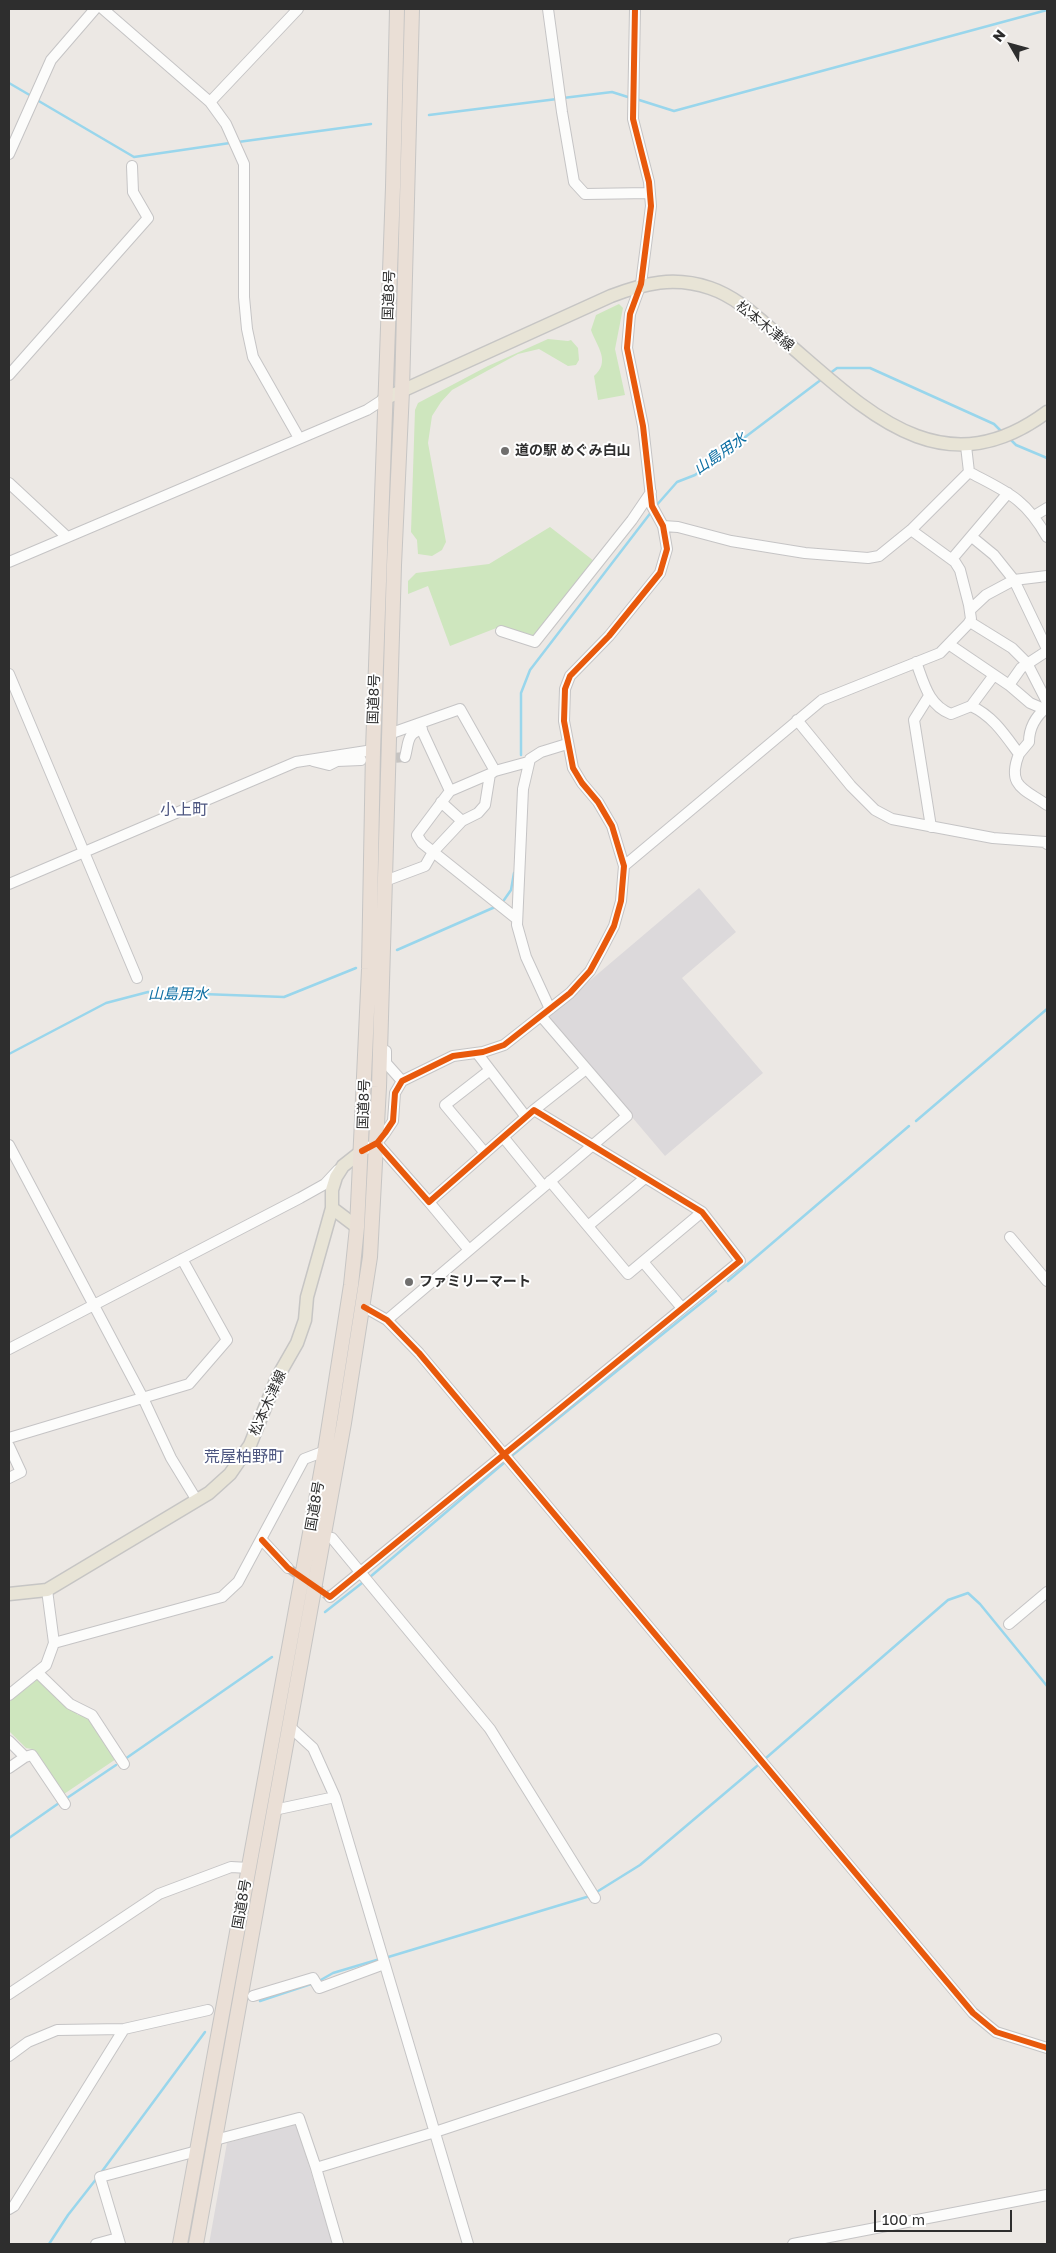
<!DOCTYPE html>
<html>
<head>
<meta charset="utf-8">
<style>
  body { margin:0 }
  #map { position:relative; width:1056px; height:2253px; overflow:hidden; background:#ece8e4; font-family:"Golos Text",sans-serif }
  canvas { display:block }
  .frame { position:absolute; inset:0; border:10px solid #2e2e2e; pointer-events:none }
  .north { position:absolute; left:986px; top:20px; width:50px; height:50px; -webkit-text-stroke:4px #fff; paint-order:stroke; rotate:308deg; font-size:14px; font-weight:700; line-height:20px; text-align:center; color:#2e2e2e }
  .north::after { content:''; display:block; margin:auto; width:18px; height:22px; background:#2e2e2e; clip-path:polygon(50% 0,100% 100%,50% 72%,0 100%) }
  .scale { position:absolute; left:874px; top:2210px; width:138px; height:22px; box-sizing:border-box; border:2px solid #2e2e2e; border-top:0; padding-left:6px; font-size:15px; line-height:18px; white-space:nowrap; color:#2e2e2e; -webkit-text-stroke:4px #fff; paint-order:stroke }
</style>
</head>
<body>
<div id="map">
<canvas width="1056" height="2253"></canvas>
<div class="frame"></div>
<div class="north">N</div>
<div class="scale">100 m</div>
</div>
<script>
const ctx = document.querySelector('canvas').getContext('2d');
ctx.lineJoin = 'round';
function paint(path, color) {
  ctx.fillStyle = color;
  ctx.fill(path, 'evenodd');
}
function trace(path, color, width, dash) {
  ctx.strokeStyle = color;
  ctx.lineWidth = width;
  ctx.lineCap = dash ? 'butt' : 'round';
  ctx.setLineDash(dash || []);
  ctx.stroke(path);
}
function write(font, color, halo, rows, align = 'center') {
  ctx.font = font + ' "Golos Text","Noto Sans JP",sans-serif';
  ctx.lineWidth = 4;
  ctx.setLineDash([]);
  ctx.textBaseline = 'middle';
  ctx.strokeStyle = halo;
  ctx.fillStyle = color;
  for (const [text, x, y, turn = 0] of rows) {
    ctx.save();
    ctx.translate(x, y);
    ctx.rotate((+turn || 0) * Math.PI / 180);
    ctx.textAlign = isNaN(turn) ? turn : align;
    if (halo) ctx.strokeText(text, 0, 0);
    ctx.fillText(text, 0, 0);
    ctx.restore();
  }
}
const industrial = new Path2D(`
  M699,888L736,932L682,978L763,1073L665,1156L547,1017Z
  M296,2124L333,2244H209L227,2143Z`);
const green = new Path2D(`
  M619,304L623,308L615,349L625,395L598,400L594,376C611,361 597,347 591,330L596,315Z
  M548,339L568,341L571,340L578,348L579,360L576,365L568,366L539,349L518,354L452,390L441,402L432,416L428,443L446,542L442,550L432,556L418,554L417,540L411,532L415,410L418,403L488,366Z
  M550,527L594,561L537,636L532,638L499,627L450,646L428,586L408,594V581L416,573L489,564Z
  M39,1678L78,1715L87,1716L116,1759L64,1794L32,1749L26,1748L9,1731V1702Z`);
const stream = new Path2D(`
  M9,83L33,97
  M563,98L612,92L631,98
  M636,99L674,111L1047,10
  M37,100L134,157L230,143
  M429,115L557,99
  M238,142L371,124
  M829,374L837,368H870L994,424L1001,431
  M1009,438L1016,445L1047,458
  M655,507L677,482L695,475L822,379
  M521,755V693L530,670L652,511
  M504,900L511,890L514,873
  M397,950L495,907
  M9,1054L106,1003L148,992L284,997L356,968
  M916,1121L1047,1009
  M728,1281L909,1126
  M509,1458L716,1291
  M370,1577L505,1462
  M325,1612L362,1583
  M766,1758L948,1600L968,1593L980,1604L1047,1686
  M125,1759L272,1657
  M67,1798L116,1765
  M9,1838L59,1803
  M595,1893L640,1865L757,1766
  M385,1958L590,1896
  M319,1981L333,1973L380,1959
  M260,2001L314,1983
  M100,2174L205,2032
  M49,2244L68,2215L97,2178`);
const minorTunnel = new Path2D(`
  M366,760L405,757
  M288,1568L330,1597`);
const minor = new Path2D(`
  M103,9L210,102L226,124L244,164V297L247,329L253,357L299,438
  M548,9L562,112L574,182L585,194L650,193
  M210,102L298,9
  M9,154L51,60L95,9
  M9,375L148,218L133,192L132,166
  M966,446L969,472
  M969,472C1007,492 1025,498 1047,537
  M9,483L66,536
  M1034,516L1047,508
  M663,526L678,527L731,541L805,553L868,558L879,556L911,530L969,472
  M972,537L994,555L1014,580L1047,649
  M952,559L1008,493
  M9,562L367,410L384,399
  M970,610L986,595L1014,580L1047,576
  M970,622L1012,648L1027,663L1047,702
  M501,631L535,642L632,520L651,492
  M950,645L1009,685L1030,703L1044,709
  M916,662C924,683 928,705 951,714L971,706C993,716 1005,735 1019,754C1006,787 1025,789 1047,805
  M9,674L137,978
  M1009,685L1021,668L1047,651
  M929,696L914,720L931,827
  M971,706L994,675
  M797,720L851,786L875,810L892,819L993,838L1046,842L1047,844
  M419,724L450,791L417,835L422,843L517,919
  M389,734L460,709L495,771L528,762
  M1019,754L1029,742C1029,728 1036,716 1047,707
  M405,757C409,743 406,734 422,729
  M313,761L329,765L337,761L361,760
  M450,791L492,773
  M441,802L462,821
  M624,866L822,700L940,653L968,624L971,619L969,605L960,570L955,562L911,530
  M385,881L425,866L433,852L462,821L478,813L485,805L490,774L495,771
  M9,884L296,762L373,750
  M550,1009L526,957L517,925L523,789L530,759L541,752L567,744
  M386,1051V1063L402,1081
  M477,1053L490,1070L445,1105L485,1153
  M490,1070L526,1117
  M534,1110L586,1069
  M504,1138L543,1186
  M9,1145L143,1398L171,1458L196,1499
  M362,1151L377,1143L385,1133L393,1121L395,1093L402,1081L453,1056L483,1052L504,1045L570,993L590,971L602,949L614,926L621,901L624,866L612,826L598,802L582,783L573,768L564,721L565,689L570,676L609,636L660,573L667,549L663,526L652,506L643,426L627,348L630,314L641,284L651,206L649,182L633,119L635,9
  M550,1181L628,1274L702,1212
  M429,1202L469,1250
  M588,1226L645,1178
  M1010,1237L1047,1281
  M644,1263L682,1308
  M364,1307L387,1320L419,1353L973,2013L996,2032L1047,2048
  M387,1320L627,1116L541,1016
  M9,1349L300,1198L325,1184L338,1170
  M9,1438L189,1384L227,1340L182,1259
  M9,1446L21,1472L9,1478
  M323,1537L332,1538L490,1729L595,1898
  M262,1540L288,1568
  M330,1597L740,1261L702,1212L534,1110L429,1202L377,1143
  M1009,1624L1047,1592
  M54,1643L222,1597L238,1582L304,1459L325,1451
  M37,1672L70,1704L92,1715L124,1764
  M9,1695L46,1665L54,1643L47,1590
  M289,1726L313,1748L335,1797L468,2244
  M9,1741L25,1757L9,1768
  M25,1757L32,1755L65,1804
  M274,1810L335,1797
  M9,1994L159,1894L231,1867L249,1868
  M253,1996L313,1978L319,1988L384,1964
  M9,2056L28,2042L57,2030L124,2029L208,2010
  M215,2140L299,2118L316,2168
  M9,2209L14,2206L124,2029
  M96,2244L118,2238
  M120,2244L100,2177L197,2151
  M338,2244L316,2168L435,2132L716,2039
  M793,2244L1047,2195`);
const major = new Path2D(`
  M384,399L611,296C645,283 674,276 710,288C737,297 758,318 779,336C861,405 938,493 1047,412
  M332,1208L357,1227
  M9,1594L47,1590L209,1493L230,1474L250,1445L277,1378L297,1343L305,1320L307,1297L332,1208V1190L336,1177L343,1166L362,1151`);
const highway = new Path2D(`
  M180,2244L325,1451L351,1285L357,1227L369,969L373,750L393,187L397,9
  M196,2244L344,1423L370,1257L379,1087L394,565L402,391L412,9`);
const cycleway = new Path2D(`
  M362,1151L377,1143L385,1133L393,1121L395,1093L402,1081L453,1056L483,1052L504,1045L570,993L590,971L602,949L614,926L621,901L624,866L612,826L598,802L582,783L573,768L564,721L565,689L570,676L609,636L660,573L667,549L663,526L652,506L643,426L627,348L630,314L641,284L651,206L649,182L633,119L635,9
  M364,1307L387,1320L419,1353L973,2013L996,2032L1047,2048
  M262,1540L288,1568L330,1597L740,1261L702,1212L534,1110L429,1202L377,1143`);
const markers = [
  [505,451,5,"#706f6e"],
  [409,1282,5,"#706f6e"]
];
const streetNames = [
  ["国道8号",389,295,-88],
  ["松本木津線",765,326,39],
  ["国道8号",374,699,-88],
  ["国道8号",364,1104,-88],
  ["松本木津線",268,1403,-66],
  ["国道8号",315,1506,-80],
  ["国道8号",242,1904,-80]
];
const poiNames = [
  ["道の駅 めぐみ白山",515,451],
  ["ファミリーマート",419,1282]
];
const waterNames = [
  ["山島用水",720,454,-35],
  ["山島用水",178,994]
];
const quarterNames = [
  ["小上町",184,810],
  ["荒屋柏野町",244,1457]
];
paint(industrial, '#dcd9db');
paint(green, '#cee6be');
trace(stream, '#99d6ec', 2.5);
trace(minorTunnel, '#c6c3c0', 10, [10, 5]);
trace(minor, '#c5c4c5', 12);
trace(major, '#c6c5c4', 15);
trace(highway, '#c6c5c4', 16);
trace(minor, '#fcfcfb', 10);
trace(major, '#e8e4d6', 12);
trace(highway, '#eadfd6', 14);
trace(cycleway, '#e8590c', 6);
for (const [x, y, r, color] of markers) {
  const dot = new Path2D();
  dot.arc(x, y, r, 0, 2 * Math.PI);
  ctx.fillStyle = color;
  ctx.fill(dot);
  trace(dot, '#fff', 2);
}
write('14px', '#2e2e2e', '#fff', streetNames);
write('bold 14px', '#2e2e2e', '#fff', poiNames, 'left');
write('italic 15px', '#0d6fa3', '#fff', waterNames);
write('16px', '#4d5680', '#fff', quarterNames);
</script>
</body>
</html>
